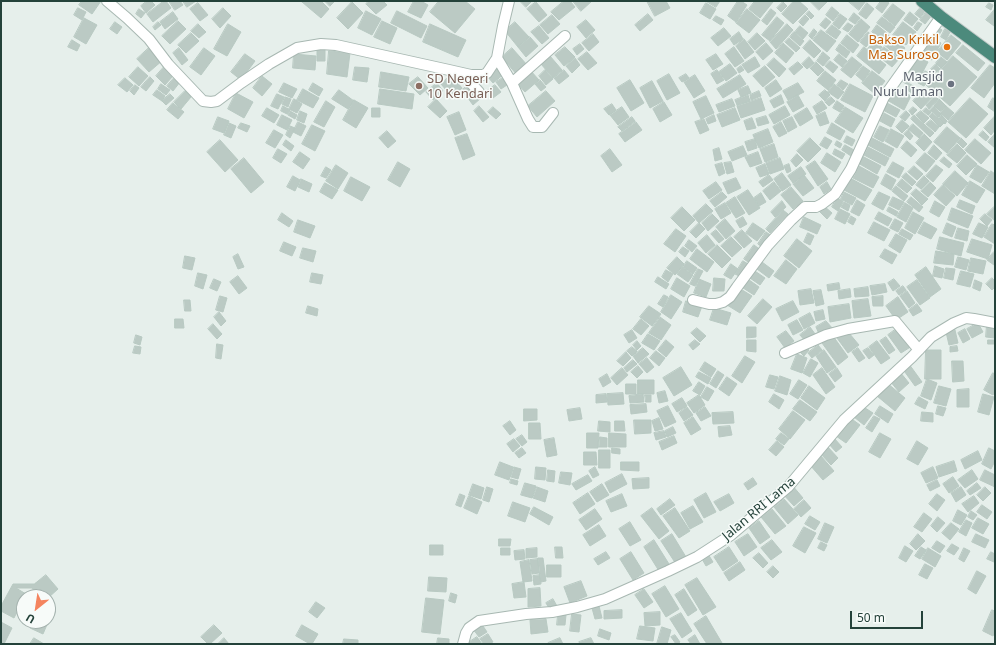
<!DOCTYPE html>
<html>
<head>
<meta charset="utf-8">
<style>
  body { margin:0 }
  #map { position:relative; width:996px; height:645px; overflow:hidden; background:#e6efeb; font-family:"Noto Sans",sans-serif }
  canvas { display:block }
  .frame { position:absolute; inset:0; border:2px solid #24423a; pointer-events:none }
  .north { position:absolute; left:16px; top:589px; width:40px; height:40px; box-sizing:border-box; background:#f7fbf9; border:1px solid #a3b1ad; border-radius:50%; rotate:210deg; font-size:11px; font-weight:700; line-height:16px; text-align:center; color:#24423a }
  .north::after { content:''; display:block; margin:auto; width:14px; height:18px; background:#f4845f; clip-path:polygon(50% 0,100% 100%,50% 72%,0 100%) }
  .scale { position:absolute; left:850px; top:611px; width:73px; height:18px; box-sizing:border-box; border:2px solid #24423a; border-top:0; padding-left:5px; font-size:12px; line-height:14px; white-space:nowrap; color:#24423a; -webkit-text-stroke:3px #f7fbf9; paint-order:stroke }
</style>
</head>
<body>
<div id="map">
<canvas width="996" height="645"></canvas>
<div class="frame"></div>
<div class="north">U</div>
<div class="scale">50 m</div>
</div>
<script>
const ctx = document.querySelector('canvas').getContext('2d');
ctx.lineJoin = 'round';
function paint(path, color) {
  ctx.fillStyle = color;
  ctx.fill(path, 'evenodd');
}
function trace(path, color, width, dash) {
  ctx.strokeStyle = color;
  ctx.lineWidth = width;
  ctx.lineCap = dash ? 'butt' : 'round';
  ctx.setLineDash(dash || []);
  ctx.stroke(path);
}
function write(font, color, halo, rows, align = 'center') {
  ctx.font = font + ' "Noto Sans",sans-serif';
  ctx.lineWidth = 3;
  ctx.setLineDash([]);
  ctx.textBaseline = 'middle';
  ctx.strokeStyle = halo;
  ctx.fillStyle = color;
  for (const [text, x, y, turn = 0] of rows) {
    ctx.save();
    ctx.translate(x, y);
    ctx.rotate((+turn || 0) * Math.PI / 180);
    ctx.textAlign = isNaN(turn) ? turn : align;
    if (halo) ctx.strokeText(text, 0, 0);
    ctx.fillText(text, 0, 0);
    ctx.restore();
  }
}
const building = new Path2D(`
  M82,1H101L92,14L79,5Z
  M147,1H151L155,5L146,13L141,6Z
  M164,1H166L171,8L153,22L147,14Z
  M169,1H180L183,5L175,10Z
  M183,1H196L187,7Z
  M303,1H321L329,9L321,18L302,2Z
  M325,1H335L330,6Z
  M369,1H383L387,5L376,14L366,4Z
  M414,1H421L428,5L421,18L408,12Z
  M439,1H465L475,9L455,33L430,12Z
  M520,1H530L531,2L526,7Z
  M564,1H570L575,7L559,20L551,12Z
  M573,1H592L581,11Z
  M647,1H666L670,8L655,16Z
  M706,1H720L716,7Z
  M738,1H741L747,5L736,22L728,16Z
  M755,1H773V2L760,18L749,9Z
  M794,1H799L808,9L793,24L782,14Z
  M810,1H828L819,10Z
  M848,1H866L859,10Z
  M881,1H886L889,3L882,13L876,8Z
  M352,2L363,13L348,29L337,18Z
  M536,2L547,15L539,22L527,9Z
  M783,2L787,6L781,12L777,8Z
  M198,3L208,15L200,21L190,9Z
  M706,3L716,9L710,19L700,13Z
  M867,3L874,9L866,19L859,14Z
  M989,3L993,5L991,10L986,7Z
  M893,4L905,13L895,26L883,16Z
  M832,7L839,13L833,21L826,15Z
  M921,7L925,11L920,18L915,14Z
  M78,8L86,12L82,20L74,15Z
  M223,8L231,16L220,28L212,19Z
  M139,9L145,13L141,18L136,14Z
  M747,9L760,20L749,33L736,23Z
  M771,9L776,13L767,25L762,21Z
  M995,9V25L994,26L986,20Z
  M366,11L381,19L372,35L358,28Z
  M397,11L427,26L421,38L391,23Z
  M809,11L814,16L811,19L806,14Z
  M927,11L932,15L925,24L920,20Z
  M173,12L178,19L165,29L160,22Z
  M910,12L918,19L912,26L904,20Z
  M854,13L860,18L855,24L849,20Z
  M648,14L653,20L640,31L635,25Z
  M840,14L847,19L839,29L833,24Z
  M552,15L560,24L548,34L540,25Z
  M805,15L809,19L803,26L799,22Z
  M716,16L724,20L721,25L713,20Z
  M777,17L784,23L770,41L762,35Z
  M882,17L895,27L890,33L877,23Z
  M84,18L97,25L86,44L74,37Z
  M826,18L831,22L825,29L820,25Z
  M861,19L870,27L858,42L849,34Z
  M586,20L595,30L586,38L577,27Z
  M178,21L186,29L170,44L162,36Z
  M382,21L397,28L390,44L374,37Z
  M115,22L122,27L117,34L110,29Z
  M158,22L161,25L155,30L153,27Z
  M515,22L529,37L518,47L505,31Z
  M903,22L916,32L906,45L893,35Z
  M918,22L922,24L917,31L914,28Z
  M848,23L853,26L848,32L843,29Z
  M198,24L206,32L199,38L191,31Z
  M228,24L241,32L227,56L214,49Z
  M430,24L466,40L458,57L423,42Z
  M787,24L793,30L776,49L770,42Z
  M832,25L841,32L836,39L826,32Z
  M877,25L887,33L881,40L872,32Z
  M539,26L549,38L542,44L531,32Z
  M800,26L808,33L803,39L795,32Z
  M937,27L942,30L937,38L931,34Z
  M724,28L731,36L718,46L711,38Z
  M814,29L817,32L812,39L809,36Z
  M945,29L950,32L946,40L941,37Z
  M821,30L836,41L827,52L813,40Z
  M739,32L743,39L734,45L730,39Z
  M794,32L804,41L800,46L790,37Z
  M868,32L874,37L866,47L860,42Z
  M191,33L199,41L186,53L178,45Z
  M757,33L765,41L755,50L748,42Z
  M593,34L599,42L589,51L582,43Z
  M847,35L859,45L853,53L841,43Z
  M888,35L905,48L898,57L882,43Z
  M951,35L961,43L947,60L937,52Z
  M530,37L538,46L526,57L518,47Z
  M929,37L941,43L932,60L921,54Z
  M789,38L800,48L796,52L785,42Z
  M744,39L754,52L745,59L736,46Z
  M72,40L80,45L77,51L68,47Z
  M810,40L821,51L814,58L803,48Z
  M874,41L882,47L876,55L868,49Z
  M766,43L773,51L763,60L756,52Z
  M783,43L794,53L786,63L775,53Z
  M580,44L584,49L577,55L573,49Z
  M840,44L850,52L846,58L836,50Z
  M963,45L985,63L978,71L956,53Z
  M151,46L163,60L149,72L137,59Z
  M325,47V61H317V48Z
  M565,47L575,57L564,66L555,55Z
  M734,47L744,61L735,67L725,54Z
  M864,47L886,65L879,74L857,56Z
  M884,47L899,59L892,67L877,55Z
  M179,48L188,60L182,65L173,53Z
  M204,48L215,56L201,75L190,67Z
  M512,48L528,66L517,75L502,57Z
  M329,51L350,53L347,77L327,74Z
  M587,52L597,63L588,70L578,59Z
  M823,52L830,58L823,66L817,61Z
  M245,54L255,61L241,80L231,72Z
  M294,54L316,56L315,70L293,68Z
  M716,54L723,64L713,70L706,60Z
  M839,54L847,61L842,67L834,60Z
  M550,56L562,70L553,78L541,64Z
  M916,56L928,62L920,77L908,71Z
  M953,56L977,77L950,106L926,85Z
  M755,57L760,66L748,73L742,65Z
  M809,57L814,63L807,69L802,64Z
  M852,57L862,65L851,78L841,70Z
  M941,57L947,62L941,68L936,63Z
  M575,58L580,65L572,73L566,66Z
  M774,58L786,69L779,77L767,65Z
  M830,61L838,67L833,73L825,66Z
  M798,62L803,67L794,75L789,69Z
  M816,62L824,70L818,76L810,68Z
  M730,64L737,73L726,81L719,72Z
  M936,64L940,69L935,73L931,69Z
  M990,65L995,68V83L984,98L971,88Z
  M741,66L744,70L739,73L737,69Z
  M765,66L775,77L763,87L753,76Z
  M863,66L870,71L863,81L856,75Z
  M138,67L148,76L139,86L129,77Z
  M164,67L173,76L165,85L156,76Z
  M355,67L369,68L367,82L353,80Z
  M498,67L504,74L493,83L487,76Z
  M530,70L539,80L525,92L516,82Z
  M545,70L553,79L546,85L539,76Z
  M564,70L569,76L559,84L554,78Z
  M717,70L724,80L717,84L711,74Z
  M825,71L836,80L828,90L817,81Z
  M872,71L885,81L875,94L862,83Z
  M925,71L931,74L924,86L918,83Z
  M381,72L409,77L406,91L379,87Z
  M669,74L680,93L667,100L657,81Z
  M686,74L689,78L682,82L679,78Z
  M451,75L462,88L452,97L441,84Z
  M695,75L705,91L694,98L684,82Z
  M740,75L746,84L723,98L717,89Z
  M907,75L912,78L908,85L903,82Z
  M262,76L272,84L262,96L253,88Z
  M506,76L510,83L501,89L496,82Z
  M150,77L154,81L146,91L141,87Z
  M175,77L180,82L173,91L167,86Z
  M418,77L428,88L420,95L409,84Z
  M125,78L133,85L127,92L118,85Z
  M540,80L546,87L541,91L535,84Z
  M630,80L644,103L631,111L617,88Z
  M776,80L782,89L770,97L765,88Z
  M841,80L848,84L843,90L837,85Z
  M652,81L663,101L650,108L640,88Z
  M284,83L297,89L292,98L279,92Z
  M313,83L323,89L319,96L309,90Z
  M437,83L443,91L433,100L426,92Z
  M798,83L804,92L788,100L783,91Z
  M161,84L170,90L166,95L158,89Z
  M470,84L481,98L473,105L462,90Z
  M834,84L844,92L838,99L828,92Z
  M850,84L873,96L865,112L841,100Z
  M910,84L915,87L912,93L907,90Z
  M135,85L139,88L134,95L130,91Z
  M495,85L501,92L493,98L487,91Z
  M748,86L751,93L741,97L738,90Z
  M894,87L911,96L904,110L887,100Z
  M303,89L319,98L313,108L297,100Z
  M380,89L414,94L412,109L378,104Z
  M924,89L933,96L921,109L913,101Z
  M157,90L165,96L162,101L153,95Z
  M339,90L354,101L348,109L332,99Z
  M825,90L830,95L825,101L819,95Z
  M185,91L191,97L181,109L174,102Z
  M546,91L555,101L537,117L528,106Z
  M759,91L761,96L751,100L750,95Z
  M236,93L253,102L244,118L228,109Z
  M170,94L174,98L166,105L162,101Z
  M277,94L284,97L278,109L271,106Z
  M748,95L750,101L737,105L735,100Z
  M781,95L784,103L774,108L770,101Z
  M798,95L804,106L793,112L787,102Z
  M706,96L714,113L701,119L693,102Z
  M935,96L938,99L929,109L926,105Z
  M285,97L291,99L288,107L282,104Z
  M831,97L835,101L829,106L825,102Z
  M761,98L765,110L741,118L737,106Z
  M970,98L988,114L966,138L948,122Z
  M993,98L995,99V112L988,107Z
  M294,99L302,104L297,113L289,109Z
  M436,99L447,111L440,118L428,107Z
  M732,99L735,106L719,112L716,105Z
  M939,99L946,106L940,111L934,105Z
  M354,100L368,108L356,128L343,120Z
  M326,101L335,107L324,127L314,122Z
  M822,101L827,108L817,114L813,107Z
  M837,101L844,106L840,112L833,108Z
  M664,102L672,115L660,122L653,109Z
  M885,102L900,110L896,117L881,109Z
  M173,103L184,112L178,119L167,110Z
  M612,104L616,110L609,115L604,109Z
  M283,106L290,110L287,114L281,111Z
  M479,106L489,117L483,122L474,111Z
  M785,106L790,115L774,124L769,115Z
  M934,106L941,114L938,117L930,110Z
  M946,106L954,113L948,120L940,113Z
  M493,107L501,114L496,119L488,112Z
  M622,107L629,117L618,125L610,115Z
  M845,107L863,118L853,133L835,122Z
  M913,107L917,110L912,115L909,111Z
  M267,108L279,115L274,123L262,116Z
  M372,108H380V117H372Z
  M735,108L740,120L722,127L717,115Z
  M807,108L813,118L800,126L794,116Z
  M926,108L931,112L928,115L923,111Z
  M290,111L297,115L295,119L288,115Z
  M300,111L307,114L304,123L297,120Z
  M906,111L910,115L905,121L900,117Z
  M921,111L929,118L924,123L916,115Z
  M459,112L466,130L455,135L447,117Z
  M825,112L829,123L820,126L816,116Z
  M884,113L895,119L891,127L880,121Z
  M932,113L944,123L940,127L929,116Z
  M282,115L292,120L287,130L277,125Z
  M714,115L716,121L708,124L706,119Z
  M914,115L934,133L930,137L911,119Z
  M941,115L947,121L945,124L939,118Z
  M766,116L769,123L758,126L756,119Z
  M995,116V130L991,135L984,128Z
  M218,117L229,121L224,133L213,129Z
  M632,117L635,121L622,131L618,127Z
  M792,117L797,127L788,132L783,121Z
  M752,118L756,128L747,130L744,121Z
  M704,119L709,130L700,134L695,122Z
  M902,120L909,126L902,133L896,127Z
  M931,120L939,127L935,132L926,124Z
  M298,122L306,126L301,136L293,132Z
  M636,122L642,130L625,142L619,134Z
  M781,122L787,133L779,137L773,127Z
  M229,123L236,126L231,138L224,135Z
  M241,123L250,126L247,132L238,128Z
  M832,123L845,131L840,140L827,133Z
  M913,124L923,133L919,138L908,129Z
  M312,125L325,131L315,151L302,144Z
  M290,126L295,128L290,138L286,135Z
  M880,126L889,130L883,142L874,137Z
  M947,127L960,138L947,153L934,142Z
  M768,129L773,142L759,148L753,135Z
  M891,129L904,136L897,148L885,141Z
  M274,130L283,135L275,148L266,143Z
  M908,130L913,136L910,140L904,134Z
  M387,131L396,141L388,148L379,138Z
  M983,131L989,137L986,141L979,135Z
  M467,134L475,155L463,160L455,138Z
  M924,134L932,142L924,151L916,143Z
  M995,134V148L988,142Z
  M847,136L855,140L852,146L844,142Z
  M825,137L832,141L827,149L820,145Z
  M810,138L821,149L808,162L797,151Z
  M872,138L894,149L890,157L868,145Z
  M961,138L967,144L963,148L957,142Z
  M755,139L757,148L748,151L745,142Z
  M975,139L991,153L981,164L965,150Z
  M220,140L238,160L225,172L207,152Z
  M286,140L294,146L291,151L283,145Z
  M837,141L842,144L840,148L835,145Z
  M907,141L917,150L911,157L901,148Z
  M774,144L778,157L765,162L760,149Z
  M957,144L966,153L957,163L947,155Z
  M845,145L854,150L851,156L842,150Z
  M934,145L942,153L936,160L928,153Z
  M743,146L747,155L732,161L728,152Z
  M868,147L889,158L885,166L864,155Z
  M719,148L722,159L715,161L713,150Z
  M278,149L287,154L281,163L273,158Z
  M610,149L622,165L612,172L601,156Z
  M835,149L845,154L842,159L833,154Z
  M300,152L310,159L303,169L293,162Z
  M758,152L762,163L750,167L745,157Z
  M827,153L841,162L835,172L821,163Z
  M925,153L935,161L926,172L916,163Z
  M797,154L803,160L796,167L791,161Z
  M967,155L977,164L966,175L957,166Z
  M862,156L881,166L877,174L858,163Z
  M944,157L952,164L949,168L940,161Z
  M244,158L264,182L251,193L231,169Z
  M780,158L784,169L770,174L766,163Z
  M815,161L828,179L818,186L806,167Z
  M398,162L410,169L400,187L388,180Z
  M731,162L734,172L727,174L724,163Z
  M893,162L904,168L899,178L887,172Z
  M722,163L725,173L719,176L715,165Z
  M765,164L769,174L760,177L756,168Z
  M789,164L791,171L787,173L784,166Z
  M336,165L348,173L338,189L326,181Z
  M936,165L943,170L933,182L926,176Z
  M977,165L989,172L981,183L970,177Z
  M859,166L879,177L873,188L853,178Z
  M914,166L923,174L917,180L908,172Z
  M326,167L331,170L326,178L321,176Z
  M801,167L806,174L793,183L788,176Z
  M955,171L968,183L957,196L943,184Z
  M991,171L995,174V194L982,186Z
  M782,173L791,185L782,191L774,179Z
  M906,173L916,182L912,186L902,177Z
  M886,174L896,180L891,190L881,184Z
  M769,175L773,180L763,187L759,182Z
  M804,175L814,188L803,196L793,184Z
  M293,176L300,180L295,191L287,187Z
  M924,176L929,181L921,189L916,185Z
  M351,177L370,187L362,201L344,191Z
  M736,178L741,188L728,194L723,183Z
  M850,178L872,190L865,201L844,190Z
  M301,179L312,184L309,192L298,187Z
  M902,179L912,188L907,193L897,185Z
  M970,181L985,190L977,203L962,195Z
  M716,182L722,190L709,199L703,191Z
  M774,182L781,191L770,200L763,191Z
  M827,182L831,189L824,194L820,187Z
  M930,182L936,188L928,197L921,191Z
  M325,183L338,190L332,199L320,192Z
  M943,185L955,196L946,206L934,195Z
  M896,186L908,196L904,201L892,191Z
  M791,187L803,201L793,209L781,195Z
  M916,189L928,199L922,205L911,194Z
  M748,190L760,208L749,215L737,197Z
  M722,192L727,197L715,207L710,201Z
  M844,192L856,198L852,205L841,199Z
  M879,192L890,197L883,210L872,204Z
  M761,193L766,202L759,206L754,198Z
  M735,197L745,213L736,218L726,203Z
  M893,197L904,202L899,210L889,205Z
  M911,197L923,207L919,212L907,202Z
  M837,198L843,201L838,211L832,207Z
  M857,200L865,205L859,216L851,212Z
  M960,200L975,206L972,214L957,207Z
  M782,201L786,207L775,217L771,212Z
  M935,201L945,207L939,217L930,212Z
  M844,202L850,205L848,211L841,207Z
  M725,203L731,213L721,219L715,209Z
  M905,203L913,208L906,222L897,217Z
  M706,204L713,211L699,223L693,216Z
  M824,206L832,213L827,219L819,211Z
  M682,207L695,220L684,231L671,218Z
  M889,207L898,212L896,216L887,211Z
  M994,207L995,208V221L987,214Z
  M952,208L973,216L968,228L948,220Z
  M840,209L850,214L845,224L835,219Z
  M783,210L788,214L770,233L766,229Z
  M879,212L892,219L888,226L875,219Z
  M913,212L924,218L915,234L905,228Z
  M282,213L293,221L289,227L278,220Z
  M712,214L719,221L708,231L702,223Z
  M985,214L992,220L987,226L980,219Z
  M851,216L856,219L853,225L848,222Z
  M743,217L747,224L740,228L736,221Z
  M804,217L821,225L817,234L800,227Z
  M725,219L735,231L726,239L716,227Z
  M895,219L903,223L898,232L890,228Z
  M298,220L315,226L310,238L294,232Z
  M874,222L890,230L884,241L868,233Z
  M924,222L937,229L931,239L918,233Z
  M699,223L705,229L696,238L690,232Z
  M753,223L765,231L757,241L746,233Z
  M947,223L956,227L952,237L943,233Z
  M979,223L988,227L982,238L973,234Z
  M992,224L995,225V244L984,237Z
  M958,228L969,231L967,241L955,238Z
  M676,229L686,236L675,252L664,244Z
  M902,229L913,235L910,240L899,234Z
  M716,230L724,239L719,243L711,234Z
  M742,230L752,241L744,248L734,237Z
  M766,232L772,236L763,248L758,244Z
  M808,233L814,236L810,245L804,242Z
  M896,234L907,240L900,253L889,246Z
  M707,235L715,245L706,253L698,243Z
  M731,237L742,248L732,257L721,246Z
  M940,237L964,243L961,256L937,249Z
  M797,239L812,251L799,268L784,256Z
  M972,239L992,245L988,259L967,252Z
  M689,240L697,246L692,252L685,246Z
  M284,242L296,247L292,256L280,251Z
  M717,245L731,259L722,268L708,254Z
  M754,245L762,251L752,265L744,259Z
  M683,247L689,251L685,257L679,252Z
  M303,248L316,251L313,262L300,258Z
  M697,249L714,262L707,272L690,259Z
  M885,249L897,255L892,264L880,257Z
  M936,251L954,254L953,265L934,263Z
  M994,252L995,253V264L994,265L987,260Z
  M238,254L244,267L238,269L233,257Z
  M185,256L195,258L192,270L183,268Z
  M677,257L684,264L675,275L667,268Z
  M958,257L969,260L966,270L955,267Z
  M971,258L986,261L983,274L968,271Z
  M758,259L774,271L769,278L753,266Z
  M786,260L797,269L786,284L774,276Z
  M687,261L697,268L693,274L683,267Z
  M743,261L750,265L743,278L735,274Z
  M731,264L738,269L731,279L724,275Z
  M935,266L944,269L942,278L933,276Z
  M682,267L693,275L688,282L677,274Z
  M926,267L941,289L930,297L915,275Z
  M946,268L955,269L953,280L944,278Z
  M698,269L703,271L695,286L690,284Z
  M752,269L765,278L760,285L747,276Z
  M666,270L673,274L668,282L662,277Z
  M961,271L974,274L970,287L957,284Z
  M198,273L207,275L203,289L195,286Z
  M312,273L323,275L321,284L310,282Z
  M238,276L247,288L239,294L230,282Z
  M658,277L669,284L666,289L655,282Z
  M745,277L759,287L754,295L740,286Z
  M677,278L690,286L684,297L671,289Z
  M714,278L725,279L724,291H713Z
  M992,278L995,281V287L992,290L986,284Z
  M214,279L221,282L217,291L210,288Z
  M699,279L711,284L706,297L694,293Z
  M894,279L900,286L893,291L888,283Z
  M917,280L930,298L920,305L907,287Z
  M975,280L982,283L980,291L973,288Z
  M839,283L840,289L828,291L827,285Z
  M885,284L887,292L872,295L870,286Z
  M903,286L906,290L899,295L896,291Z
  M868,287L869,296L855,297L854,289Z
  M739,288L752,296L740,313L727,305Z
  M811,289L814,303L800,305L798,291Z
  M850,289L851,297L839,299L838,291Z
  M821,290L824,304L816,306L813,291Z
  M907,291L915,303L909,308L900,296Z
  M664,295L668,297L663,307L658,304Z
  M671,295L682,302L671,319L661,312Z
  M220,296L227,298L223,312L216,310Z
  M883,296V306H873L872,297Z
  M898,297L908,312L896,320L886,306Z
  M763,299L772,307L757,324L748,316Z
  M868,299L871,316L854,318L852,301Z
  M184,300H190L191,311H185Z
  M686,301L702,306L698,317L683,312Z
  M793,301L799,312L782,321L776,309Z
  M849,304L851,318L830,322L828,307Z
  M917,304L922,311L913,316L909,310Z
  M308,306L318,309L317,316L306,313Z
  M649,306L661,314L652,326L640,317Z
  M714,308L731,313L727,325L710,320Z
  M823,310L825,319L816,321L814,312Z
  M219,312L226,321L221,326L214,317Z
  M810,313L815,323L804,329L799,319Z
  M660,317L671,325L661,340L649,333Z
  M175,319H183L184,328H175Z
  M641,319L649,326L641,335L633,329Z
  M797,320L803,330L793,335L788,325Z
  M826,321L833,329L819,334L816,327Z
  M978,323L983,332L972,338L967,329Z
  M213,324L222,334L217,339L208,329Z
  M987,324L995,325V338L986,337Z
  M747,327H756V337L747,338Z
  M810,327L818,338L806,342L800,335Z
  M899,327L912,346L901,353L888,335Z
  M697,328L706,336L700,342L691,333Z
  M965,329L970,339L963,343L958,333Z
  M632,330L637,338L629,343L624,335Z
  M955,330L958,343L949,345L946,332Z
  M786,331L794,341L785,348L777,337Z
  M849,333L859,345L848,353L837,338Z
  M648,334L660,341L654,350L642,343Z
  M136,335L142,337L140,345L134,343Z
  M833,336L848,357L838,365L822,343Z
  M886,337L895,350L889,354L880,341Z
  M666,340L674,347L666,357L658,350Z
  M695,340L700,344L693,350L689,345Z
  M747,340H756V352L747,351Z
  M988,340H995V344H988Z
  M637,341L641,346L637,350L633,345Z
  M877,341L890,358L881,364L869,347Z
  M217,344L223,345L221,359L216,358Z
  M818,345L822,350L812,358L808,353Z
  M135,346L141,347L140,354L133,353Z
  M804,346L809,350L804,356L799,351Z
  M957,346L958,351L950,352V347Z
  M632,347L637,351L632,356L627,351Z
  M643,348L649,354L638,363L633,356Z
  M858,348L865,358L859,362L852,352Z
  M868,348L874,355L869,359L863,351Z
  M824,350L836,367L827,373L816,356Z
  M926,350H941V379H925Z
  M656,351L665,358L659,366L650,358Z
  M626,352L631,358L623,366L617,361Z
  M797,354L807,358L802,373L791,369Z
  M745,356L755,362L742,383L732,376Z
  M647,358L654,367L647,373L639,364Z
  M811,359L818,363L810,377L803,373Z
  M633,360L637,364L627,372L624,368Z
  M952,361H963L964,381L953,382Z
  M705,362L716,369L711,377L700,370Z
  M909,364L922,382L915,386L902,368Z
  M638,366L643,372L637,378L631,372Z
  M681,367L692,385L674,396L663,378Z
  M622,368L628,375L617,385L611,378Z
  M822,368L835,387L826,394L813,375Z
  M837,368L842,376L835,382L829,374Z
  M718,371L724,375L716,388L710,384Z
  M699,372L711,378L708,384L696,377Z
  M900,372L909,383L899,392L890,381Z
  M993,373L995,374V391L993,395L984,390Z
  M607,374L611,382L603,387L599,379Z
  M770,375L778,377L774,389L766,387Z
  M780,376L791,380L787,395L775,391Z
  M727,377L737,384L729,396L719,389Z
  M927,379L937,383L931,400L921,396Z
  M638,380H654V394H638Z
  M799,380L807,385L798,399L790,394Z
  M699,382L705,386L700,395L693,391Z
  M887,383L905,398L895,411L877,396Z
  M626,384H636V394H626Z
  M809,386L825,398L817,410L801,398Z
  M939,386L951,389L946,406L934,403Z
  M707,387L714,391L708,401L701,397Z
  M969,389V407H957V390Z
  M665,391L668,401L659,403L657,393Z
  M623,393L624,404L608,405L607,394Z
  M606,394L607,402L596,403V395Z
  M643,394L644,402L630,403L629,396Z
  M774,394L784,400L779,409L769,402Z
  M983,394L994,397L989,415L978,412Z
  M645,395H651V402H646Z
  M699,395L705,405L694,413L687,403Z
  M919,397L928,402L925,409L915,404Z
  M682,398L687,406L677,412L672,404Z
  M800,400L817,412L810,421L793,409Z
  M646,404L647,412L631,414L630,405Z
  M668,406L676,422L665,427L657,411Z
  M862,406L873,413L864,425L854,417Z
  M880,406L893,414L888,423L875,414Z
  M938,406L946,408L943,416L936,414Z
  M687,407L693,415L684,421L679,413Z
  M705,407L711,416L701,421L696,413Z
  M580,408L582,419L569,421L567,410Z
  M524,409H537V420L524,421Z
  M793,411L805,420L790,439L779,429Z
  M733,412L734,423L713,424L712,413Z
  M922,412L933,413V422L921,421Z
  M874,416L880,419L872,432L866,428Z
  M693,417L701,429L691,435L684,423Z
  M849,417L860,425L846,443L836,436Z
  M659,418L663,429L655,431L652,421Z
  M634,420H651V433L635,434Z
  M510,421L516,430L510,435L503,426Z
  M599,421L610,422V432L598,431Z
  M615,421H624L625,431H615Z
  M529,423H540L541,439H529Z
  M730,426L732,435L719,437L718,427Z
  M673,427L676,433L667,437L665,431Z
  M664,431L666,437L656,440L654,433Z
  M587,433H599L598,448H587Z
  M609,433L626,434V447H609Z
  M781,433L789,439L784,445L776,439Z
  M880,433L891,439L880,458L869,452Z
  M522,435L527,442L522,446L516,439Z
  M674,436L677,443L662,450L659,442Z
  M600,437L607,438V447H599Z
  M554,438L557,455L547,457L544,440Z
  M834,438L842,447L836,452L828,443Z
  M514,439L520,446L513,452L507,444Z
  M777,441L784,447L776,456L769,450Z
  M917,441L928,448L918,465L907,459Z
  M827,446L838,458L831,465L820,453Z
  M522,448L526,453L519,458L515,453Z
  M612,448L620,449V454L612,453Z
  M989,448L995,451V461L991,469L982,464Z
  M599,450H610V468H599Z
  M978,451L982,460L965,469L961,460Z
  M584,452H596L597,465H584Z
  M821,456L834,471L823,480L810,465Z
  M954,461L957,471L939,477L936,467Z
  M500,462L513,467L509,480L495,475Z
  M621,462H639V471L621,470Z
  M514,467L521,469L518,479L511,477Z
  M536,467L546,468L545,480L535,479Z
  M595,467L599,475L593,478L589,471Z
  M933,467L938,478L926,483L921,473Z
  M548,470L555,471L554,482L547,481Z
  M972,470L978,479L965,488L958,480Z
  M985,470L995,475V487L980,480Z
  M561,472L572,473L570,485L559,483Z
  M622,474L627,484L610,493L605,483Z
  M588,475L592,481L576,490L572,484Z
  M953,477L959,486L949,493L943,484Z
  M649,478V488L633,489L632,479Z
  M753,478L757,484L748,490L744,484Z
  M511,479L518,481L517,485L510,483Z
  M937,480L940,486L930,491L927,485Z
  M525,483L536,486L532,498L521,495Z
  M977,483L981,488L970,495L967,491Z
  M473,484L484,488L481,499L469,495Z
  M602,484L609,495L597,502L590,492Z
  M792,485L803,498L794,506L782,493Z
  M487,487L493,489L489,502L483,500Z
  M537,487L548,491L545,502L533,498Z
  M961,487L966,495L956,502L951,493Z
  M985,487L991,493L983,501L977,495Z
  M588,493L595,504L580,514L573,503Z
  M706,493L716,512L704,518L694,500Z
  M460,494L465,496L461,507L456,505Z
  M622,494L627,506L611,512L606,501Z
  M729,494L734,503L720,511L714,502Z
  M937,494L945,500L937,511L929,504Z
  M469,496L482,502L477,514L464,508Z
  M974,496L979,503L968,512L962,504Z
  M670,499L675,505L661,515L657,509Z
  M784,499L798,515L788,524L774,507Z
  M804,500L811,508L801,517L794,509Z
  M513,502L530,508L525,522L508,516Z
  M982,505L992,512L987,519L977,512Z
  M693,506L703,522L690,529L681,513Z
  M534,507L553,517L549,525L530,514Z
  M652,508L669,531L659,539L641,516Z
  M675,508L690,531L679,538L663,516Z
  M595,509L602,519L586,530L579,520Z
  M772,509L786,526L775,534L761,517Z
  M958,510L967,515L961,525L953,521Z
  M971,511L977,515L973,520L968,517Z
  M924,513L932,519L922,532L914,527Z
  M810,516L820,522L815,530L805,524Z
  M938,517L945,523L937,532L931,526Z
  M978,518L989,524L983,534L972,528Z
  M966,520L972,523L966,536L959,532Z
  M759,521L770,537L760,544L749,528Z
  M630,522L641,540L630,546L619,529Z
  M825,523L834,527L827,543L818,539Z
  M951,523L959,529L950,540L942,533Z
  M599,525L606,536L590,546L583,535Z
  M804,527L816,533L805,553L793,546Z
  M672,534L686,557L676,564L661,541Z
  M748,534L757,547L744,556L735,542Z
  M918,534L925,541L916,550L910,544Z
  M976,534L989,540L985,548L972,542Z
  M499,539H511L510,546H499Z
  M654,540L669,564L659,571L644,547Z
  M772,540L782,552L771,560L761,548Z
  M937,541L945,546L940,553L932,548Z
  M821,542L827,545L824,551L818,548Z
  M952,544L959,548L954,555L947,551Z
  M430,545H443V555H430Z
  M905,546L913,551L906,562L899,558Z
  M555,547H562L563,558H556Z
  M729,547L738,561L723,571L714,557Z
  M921,547L926,550L920,559L915,556Z
  M501,548H510V555H501Z
  M537,548V557L526,558V549Z
  M928,548L941,556L935,567L922,559Z
  M964,548L970,551L964,562L959,559Z
  M524,550L525,559L515,560L514,551Z
  M606,552L610,558L598,565L594,559Z
  M631,552L644,573L633,580L620,559Z
  M991,552L995,554L994,562L987,559Z
  M759,553L768,563L763,568L753,558Z
  M708,554L713,562L706,566L701,557Z
  M538,558H543L546,581L541,582Z
  M538,559L539,573L532,574L530,560Z
  M529,560L532,581L523,582L520,562Z
  M740,562L745,570L729,581L724,573Z
  M925,564L933,568L927,579L919,575Z
  M547,565H561V577H547Z
  M773,566L779,572L773,578L767,572Z
  M977,571L986,576L976,594L968,589Z
  M46,575L58,589L48,598V597H39L32,588H16L26,594L14,618L1,611V606L13,584H34Z
  M540,575L541,584L534,585L533,576Z
  M429,577L447,578L446,592L428,591Z
  M697,578L716,607L703,615L685,585Z
  M581,581L587,596L570,603L564,587Z
  M524,582L526,597L514,598L512,584Z
  M665,586L679,609L666,617L652,594Z
  M540,588L541,606L528,607V589Z
  M644,589L653,602L644,608L635,595Z
  M684,589L697,610L688,616L675,595Z
  M451,593L457,595L455,603L449,601Z
  M426,598L444,600L440,634L422,632Z
  M553,599L557,606L550,610L546,603Z
  M316,602L325,608L317,618L309,612Z
  M599,606L602,618L595,619L592,608Z
  M622,610V618L604,619V611Z
  M992,610L995,611V631L993,636L983,631Z
  M660,612V625L645,626L644,613Z
  M681,613L692,631L682,638L670,619Z
  M572,614L581,615L579,632L570,631Z
  M558,615H566L565,625H557Z
  M706,616L722,643L721,644H707L694,624Z
  M546,619L548,632L531,634L530,620Z
  M48,620H49L43,634L30,628L34,621H48Z
  M1,622L12,628L4,644H1Z
  M481,623L487,632L479,637L473,629Z
  M214,625L222,633L210,644H208L201,637Z
  M302,625L318,634L312,644H310L296,636Z
  M640,626L655,628L653,641L637,639Z
  M662,627L671,630L667,644H657Z
  M600,629L611,633L609,640L598,636Z
  M488,634L493,642L488,644H484L480,639Z
  M675,635L680,642L677,644H676L671,637Z
  M695,635L700,644H691L688,640Z
  M477,637L482,644H466Z
  M34,638L44,644H30Z
  M224,638L229,644H218Z
  M438,638L449,639V644H437Z
  M560,638L563,644H548V643Z
  M591,638L594,644H580L579,642Z
  M344,639L358,640V644H343Z`);
const minor = new Path2D(`
  M107,1L127,18L149,39L168,64L203,101L211,102L217,101L241,83L269,64L297,48L321,44L336,45L449,70L471,75H483L487,73L497,58L503,26L509,1
  M497,58L512,83L528,119L533,127H542L553,113
  M462,73L479,92
  M512,83L565,36
  M693,300L709,304H716L723,302L730,297L737,287L768,245L791,220L805,207H816L822,204L835,194L851,169L884,97L941,17
  M785,353L826,335L848,329L895,321L919,350
  M463,644L466,633L469,628L479,621L526,614L552,612L577,607L605,599L668,571L697,557L731,535L788,487L844,420L912,357L931,337L954,323L966,318L974,319L995,323`);
const trunk = new Path2D(`
  M922,1L941,17L995,57`);
const markers = [
  [947,47,4,"#e8710a"],
  [951,84,4,"#6b7280"],
  [419,86,4,"#8d6e63"]
];
const foodNames = [
  ["Bakso Krikil",939,40],
  ["Mas Suroso",939,55]
];
const worshipNames = [
  ["Masjid",943,77],
  ["Nurul Iman",943,92]
];
const educationNames = [
  ["SD Negeri",427,79],
  ["10 Kendari",427,94]
];
const streetNames = [
  ["Jalan RRI Lama",759,509,-40]
];
paint(building, '#bbcac4');
trace(building, '#b8c9c2', 1);
trace(minor, '#a8b8b2', 12);
trace(trunk, '#c2cac8', 14);
trace(minor, '#fff', 10);
trace(trunk, '#4c8a7c', 12);
for (const [x, y, r, color] of markers) {
  const dot = new Path2D();
  dot.arc(x, y, r, 0, 2 * Math.PI);
  ctx.fillStyle = color;
  ctx.fill(dot);
  trace(dot, '#f7fbf9', 1.5);
}
write('13px', '#c56008', '#f7fbf9', foodNames, 'right');
write('13px', '#5b616d', '#f7fbf9', worshipNames, 'right');
write('13px', '#785e54', '#f7fbf9', educationNames, 'left');
write('13px', '#24423a', '#f7fbf9', streetNames);
</script>
</body>
</html>
